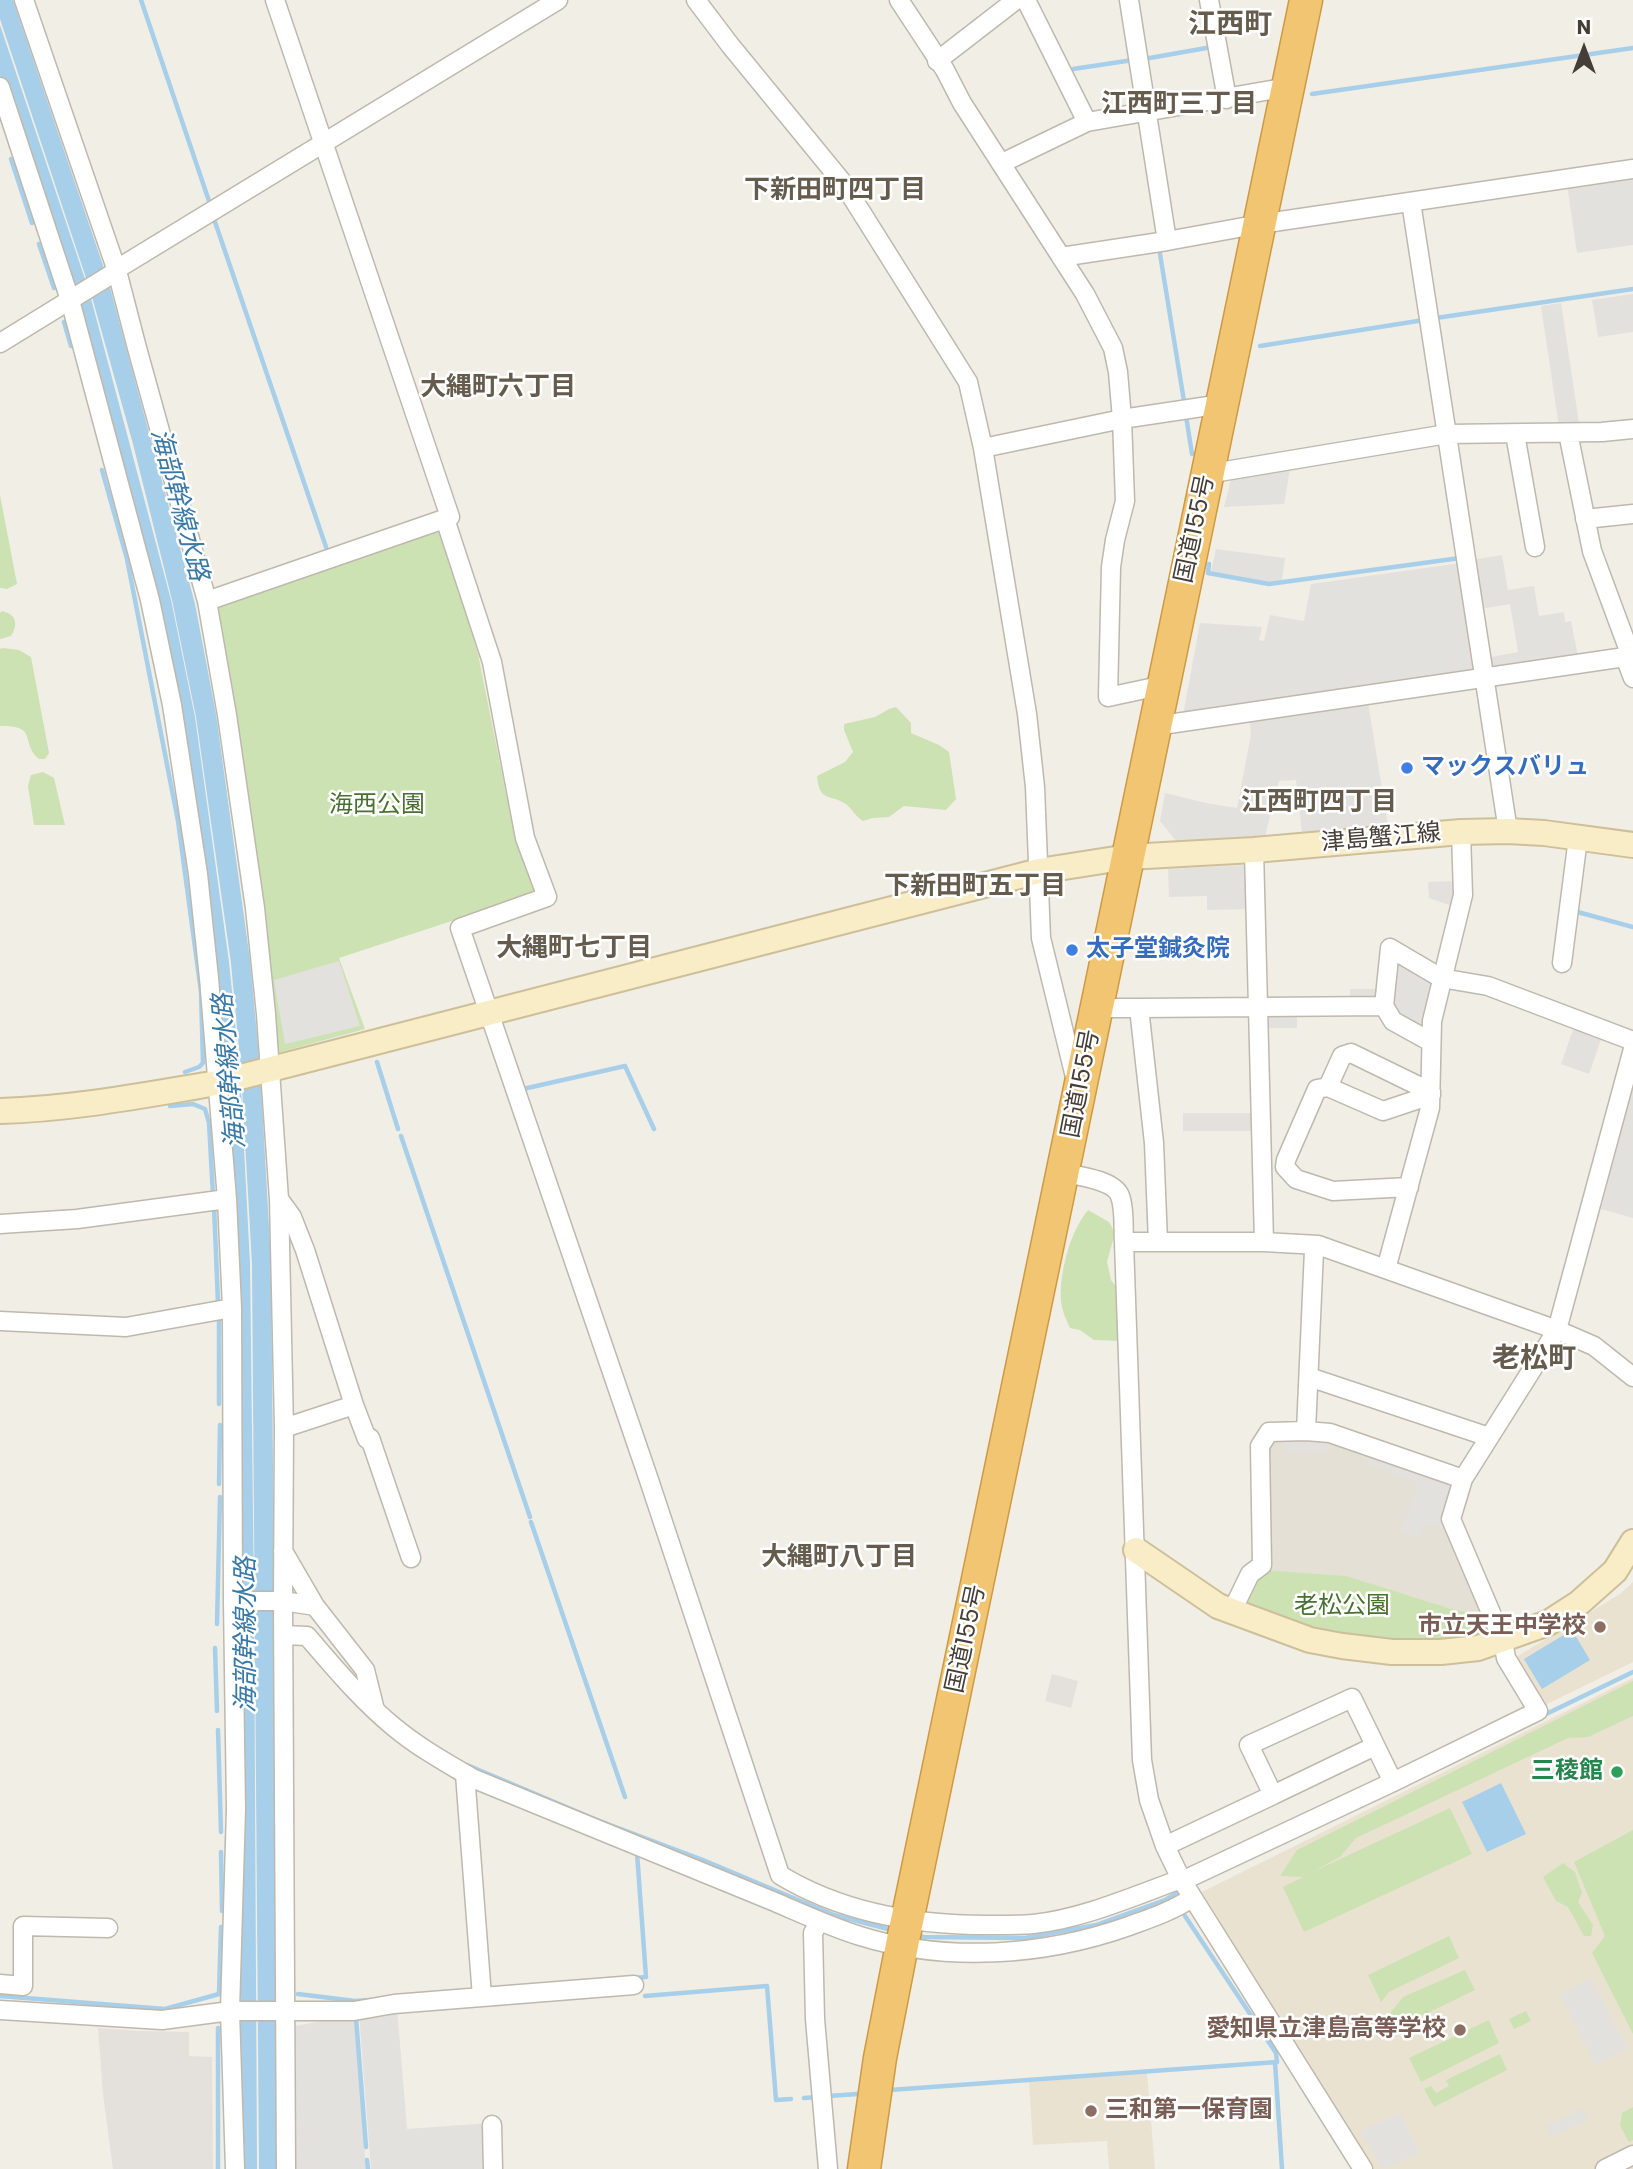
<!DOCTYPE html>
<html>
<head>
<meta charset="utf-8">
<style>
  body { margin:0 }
  #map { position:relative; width:1633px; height:2169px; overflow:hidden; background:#f1eee6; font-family:Poppins,sans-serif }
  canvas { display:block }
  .north { position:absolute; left:1549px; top:14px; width:70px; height:70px; -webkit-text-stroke:5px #fff; paint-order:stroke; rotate:0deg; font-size:19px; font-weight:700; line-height:28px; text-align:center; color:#443e36 }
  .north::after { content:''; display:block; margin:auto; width:24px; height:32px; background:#443e36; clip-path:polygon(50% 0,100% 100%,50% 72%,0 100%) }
</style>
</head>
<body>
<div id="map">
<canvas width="1633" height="2169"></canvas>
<div class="north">N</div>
</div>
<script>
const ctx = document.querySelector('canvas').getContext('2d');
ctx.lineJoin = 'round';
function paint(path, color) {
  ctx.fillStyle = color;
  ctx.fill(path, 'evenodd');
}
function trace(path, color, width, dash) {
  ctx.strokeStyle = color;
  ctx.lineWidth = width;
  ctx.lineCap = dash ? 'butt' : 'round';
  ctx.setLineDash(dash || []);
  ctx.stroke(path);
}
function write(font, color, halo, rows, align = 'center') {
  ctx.font = font + ' Poppins,"Noto Sans JP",sans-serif';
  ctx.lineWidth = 5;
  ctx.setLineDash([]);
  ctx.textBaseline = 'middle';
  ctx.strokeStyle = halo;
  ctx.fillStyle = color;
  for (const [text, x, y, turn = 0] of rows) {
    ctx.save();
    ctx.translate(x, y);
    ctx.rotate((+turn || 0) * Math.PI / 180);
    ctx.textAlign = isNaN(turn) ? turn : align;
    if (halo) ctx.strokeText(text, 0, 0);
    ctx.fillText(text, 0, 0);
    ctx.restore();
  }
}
const residential = new Path2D(`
  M1272,1440L1330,1441L1451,1482L1453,1487L1443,1525L1483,1615L1261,1570L1268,1445Z`);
const industrial = new Path2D(`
  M1052,1674L1078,1681L1071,1708L1045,1701Z
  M98,2028L139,2031L189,2032V2056L212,2057L213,2169H113L103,2094Z`);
const education = new Path2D(`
  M1633,1582V1662L1543,1706L1513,1659L1620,1594Z
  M1633,1678V2169H1371L1202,1892Z
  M1147,2073L1155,2169H1109L1107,2141L1033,2145L1029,2082Z`);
const green = new Path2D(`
  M0,495L17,584L7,589L0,588Z
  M433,530L442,535L478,654L512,823L536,888L534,894L339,958L365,1029L277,1053L213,611L219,606Z
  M2,611C17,614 18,625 11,636L0,639V613Z
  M3,648L19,650L31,657L49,753L45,759H39C20,743 39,725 0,726V649Z
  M896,707L911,723V733L939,745L949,752L956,799L946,810L904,806L889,817L873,818L863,821C856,817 853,810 847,805C832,793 819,804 817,776L845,762L853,752L844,730V724L875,717L889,709Z
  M43,772L54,778L65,825H34L28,786L31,775Z
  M1088,1210L1109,1222L1115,1233L1107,1262L1111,1280L1118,1289L1117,1311L1120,1341L1094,1340L1080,1330L1070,1328C1066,1319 1062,1311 1061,1301C1059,1273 1070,1232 1088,1210Z
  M1261,1570L1346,1576L1448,1608L1483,1615L1490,1629L1482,1639L1454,1643L1342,1639L1243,1608Z
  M1633,1681V1716L1588,1737L1568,1738L1356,1838L1340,1857L1312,1872L1450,1808L1472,1854L1304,1932L1283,1887L1303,1877L1280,1876L1297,1850Z
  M1633,1830V2034L1592,1953L1605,1936L1574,1862Z
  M1563,1863L1575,1872L1582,1893L1578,1902L1593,1925L1591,1936H1584L1568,1907L1556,1901L1543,1877Z
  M1449,1936L1459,1958L1389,1992L1381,2002L1368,1975Z
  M1465,1970L1475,1990L1395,2029L1388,2016L1403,1997Z
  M1526,2011L1531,2021L1514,2029L1509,2019Z
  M1489,2020L1499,2043L1421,2082L1409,2058Z
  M1500,2054L1507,2070L1434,2107L1424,2089L1431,2086L1436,2093L1449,2086L1446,2080Z
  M1633,2107V2140L1629,2142L1620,2126L1622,2113Z`);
const parking = new Path2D(`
  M1633,175V245L1577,253L1567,185Z
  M1633,294V332L1598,337L1592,300Z
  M1561,303L1579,423L1559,427L1541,306Z
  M1291,464L1284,504L1224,507L1231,479Z
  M1216,549L1285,558L1282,580L1269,583L1211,572Z
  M1502,555L1508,590L1534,586L1539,616L1564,612L1565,622L1571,621L1578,656L1488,671L1486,658L1518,652L1510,604L1480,609L1472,560Z
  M1461,563L1478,671L1183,715L1200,623L1262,627L1259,640L1264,641L1270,615L1304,621L1311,584Z
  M1368,702L1388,826L1302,833L1296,780L1279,781L1265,836L1177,842L1160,821L1165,793L1206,803L1237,808L1251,734L1250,720Z
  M1248,865L1249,909L1207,910V896L1169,897L1168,869Z
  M1458,881L1455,907L1429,898L1428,882Z
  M1392,959L1435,983L1427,1031L1394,1016L1387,995Z
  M339,961L360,1026L285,1044L274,980Z
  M1350,989H1376V1002H1350Z
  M1297,1012V1028H1265V1016Z
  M1575,1024L1603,1034L1589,1074L1561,1064Z
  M1633,1085V1218L1601,1209Z
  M1183,1113H1257V1131H1183Z
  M1285,1440L1330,1441L1329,1453L1285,1452Z
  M1369,1455L1451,1482L1453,1487L1443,1525L1445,1529L1425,1522L1419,1538L1401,1532L1418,1483L1366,1464Z
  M1591,1978L1627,2049L1595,2065L1560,1994Z
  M397,2007L407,2129L489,2123L492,2169H371L359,2014Z
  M354,2015L366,2169H290V2082L296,2026Z
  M1583,2109L1588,2120L1551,2137L1546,2125Z
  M1400,2113L1419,2153L1383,2169L1360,2131Z`);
const water = new Path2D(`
  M0,0H13L108,280L195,604L216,714L250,960L260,1067L271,1263L280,2169H259L252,1264L241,1071L231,963L196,717L172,600L133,444L90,290L0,19Z
  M0,25L89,291L171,600L195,717L229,962L240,1072L250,1264L254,1598L257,2169H242L235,1266L178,711L75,300L0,76Z
  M1572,1630L1590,1660L1542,1689L1524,1659Z
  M1501,1783L1526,1834L1487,1852L1462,1802Z`);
const stream = new Path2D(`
  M141,0L210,204
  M1144,59L1212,47V50
  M1073,69L1133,60
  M1312,94L1633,48
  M11,159L32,223
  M214,219L326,547
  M39,244L54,288
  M1159,248L1184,401
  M1436,318L1633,289
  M64,322L71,346
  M1260,346L1424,320
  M1186,416L1192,454
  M102,470L127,559L178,821L201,992L203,1063L199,1067L185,1072
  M1209,564L1208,573L1269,584L1460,558
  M1574,911L1633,927
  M377,1062L398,1129
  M523,1089L625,1066L654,1129
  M170,1106L193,1104L205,1109L209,1123L213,1195
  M401,1136L530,1517
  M214,1206L218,1303
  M219,1316V1404
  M219,1484L220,1425
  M531,1522L625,1797
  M217,1624L220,1497
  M215,1648L217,1711
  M1542,1716L1633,1672
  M218,1730L221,1832
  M467,1765L597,1820L703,1860L834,1915L892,1930
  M221,1852L222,1911
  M915,1935L924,1937L1025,1938L1096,1925L1165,1900L1181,1891
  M633,1978L646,1977L637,1853
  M298,1994L355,2001L371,2000
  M0,1996L165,2009L219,1994L221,1927
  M645,1996L767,1986L776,2100L791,2099
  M356,2018L366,2147
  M218,2028V2169
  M1275,2062L1282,2169
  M890,2090L1277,2062L1276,2053L1185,1916
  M828,2096L858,2094
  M804,2098L817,2097
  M367,2160L368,2169`);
const street = new Path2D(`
  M24,0L117,271L137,348L207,601L227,715L255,908L266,1014L279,1199L284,1428L283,1601L286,2169
  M696,0L730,45L843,183L968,382L983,448L1027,714L1035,787L1041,938L1076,1081
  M899,0L945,70L962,103L1085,294L1113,348L1118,372L1122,419L1125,501L1115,540L1111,567L1108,697L1164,685
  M1026,0L1087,122
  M1209,0L1227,99
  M937,61L1016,0
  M0,87L70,300L150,600L172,705L198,874L209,978L227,1199L232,1308L233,1601L236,1809L230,2011L235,2169
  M1002,163L1087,122L1288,87
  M1411,202L1508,831
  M1167,241L1260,224L1633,169
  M1061,257L1167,241L1129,0
  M117,269L558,0
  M0,343L117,271
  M1568,433L1592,551L1631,656
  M1515,434L1535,547
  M983,448L1122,419L1222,404
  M1207,474L1447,434L1602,432L1633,429
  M445,519L492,662L525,838L547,897L460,928L649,1480L780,1875C844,1914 922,1926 996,1925C1008,1925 1021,1925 1033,1924C1082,1919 1134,1896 1181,1879
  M1585,519L1633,514
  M207,601L450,517L275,0
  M1633,656L1625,657L1633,678
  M1155,726L1625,657
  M1254,850L1264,1242
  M1562,963L1578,838
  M1384,1006L1390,948L1441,978L1488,986L1633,1041
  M1097,1008H1139
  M1328,1087L1342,1056L1351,1053L1431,1092
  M1064,1173C1079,1176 1114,1180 1120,1196C1125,1209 1123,1228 1124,1242L1142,1760L1149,1800L1165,1846L1181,1879L1363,2169
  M1409,1187L1333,1191L1296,1179L1285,1167L1286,1160L1317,1089L1328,1087L1383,1111L1431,1095
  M279,1199L292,1217L305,1250L354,1405L284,1428
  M0,1224L77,1219L227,1199
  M1124,1242H1264L1318,1245L1557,1330L1594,1346L1633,1377
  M1158,1242L1154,1143L1139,1008L1384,1006L1393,1021L1431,1042
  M1386,1269L1430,1108L1432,1021L1463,895L1461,832
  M0,1321L126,1327L232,1308
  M1309,1377L1489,1437
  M354,1405L367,1439L370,1438L411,1558
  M1306,1431L1314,1250L1318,1245
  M283,1551L315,1606
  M233,1601H283L315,1606L365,1670L375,1710
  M1232,1611L1250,1574L1262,1565L1260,1446L1269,1432L1306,1431L1330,1433L1463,1479
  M284,1635L307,1636C334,1667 361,1700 394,1727C418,1747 445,1762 472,1778L775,1902C803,1914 831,1927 860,1936C947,1963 1044,1956 1129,1926C1151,1918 1172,1911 1192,1898
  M1273,1795L1375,1746
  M1165,1846L1273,1795L1249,1745L1352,1698L1393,1782
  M1182,1881L1393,1782L1538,1711L1506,1658L1503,1641L1451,1519L1463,1479L1557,1330L1633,1049
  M819,1922L813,1933L815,2019L828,2169
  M0,1984L23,1986V1926L108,1928
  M482,1997L634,1985
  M0,2010L162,2020L230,2011H354L394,2004L482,1997L465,1774
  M492,2125L493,2169
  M1605,2169L1633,2155`);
const secondary = new Path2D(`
  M0,1111C74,1109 144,1095 217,1083L1039,871L1128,857L1254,850L1461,832L1508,831L1544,833L1633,845
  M1136,1550L1218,1606L1310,1640L1342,1646L1392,1652H1441L1478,1648L1548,1623L1579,1603L1615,1571L1633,1542`);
const highway = new Path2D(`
  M864,2169L880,2058L902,1945L1306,0`);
const markers = [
  [1407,768,7,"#3f7fe0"],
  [1072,950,7,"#3f7fe0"],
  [1600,1627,7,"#8d6e63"],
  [1617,1772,7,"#2e9e5b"],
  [1460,2030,7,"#8d6e63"],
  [1091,2111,7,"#8d6e63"]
];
const streetNames = [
  ["国道155号",1196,529,-78],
  ["津島蟹江線",1381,839,-5],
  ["国道155号",1082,1084,-79],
  ["国道155号",967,1639,-78]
];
const shopNames = [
  ["マックスバリュ",1421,768],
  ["太子堂鍼灸院",1086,950]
];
const parkNames = [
  ["海西公園",377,806],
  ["老松公園",1342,1607]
];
const educationNames = [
  ["市立天王中学校",1586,1627],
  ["愛知県立津島高等学校",1446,2030],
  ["三和第一保育園",1105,2111,"left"]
];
const leisureNames = [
  ["三稜館",1603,1772]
];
const neighbourhoodNames = [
  ["江西町三丁目",1179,105],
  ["下新田町四丁目",835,191],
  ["大縄町六丁目",498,388],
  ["江西町四丁目",1319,803],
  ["下新田町五丁目",975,887],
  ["大縄町七丁目",574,949],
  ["大縄町八丁目",839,1558]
];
const waterNames = [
  ["海部幹線水路",178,505,75],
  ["海部幹線水路",231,1071,-95],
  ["海部幹線水路",247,1635,-90]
];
const quarterNames = [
  ["江西町",1230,26],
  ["老松町",1534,1360]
];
paint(residential, '#e5e0d5');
paint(industrial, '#e4e0db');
paint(education, '#e9e2d1');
paint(green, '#cde2b2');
paint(parking, '#e3e1de');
paint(water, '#a7cfe9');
trace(stream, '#a7cfe9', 4.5);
trace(street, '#bfb8ad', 21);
trace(secondary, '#cdbf99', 28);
trace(highway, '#cf9943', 35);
trace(street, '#fff', 18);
trace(secondary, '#f9edc8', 24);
trace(highway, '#f1c572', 32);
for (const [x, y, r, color] of markers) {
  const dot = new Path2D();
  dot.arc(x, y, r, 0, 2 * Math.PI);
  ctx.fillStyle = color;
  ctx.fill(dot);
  trace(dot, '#fff', 2.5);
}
write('24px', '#443e36', '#fff', streetNames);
write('bold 24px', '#366cbe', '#fff', shopNames, 'left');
write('24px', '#48702f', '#fff', parkNames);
write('bold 24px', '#785e54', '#fff', educationNames, 'right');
write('bold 24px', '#27864d', '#fff', leisureNames, 'right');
write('bold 26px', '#655c4e', '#fff', neighbourhoodNames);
write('italic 26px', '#3979a6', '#fff', waterNames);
write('bold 28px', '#655c4e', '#fff', quarterNames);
</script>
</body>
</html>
